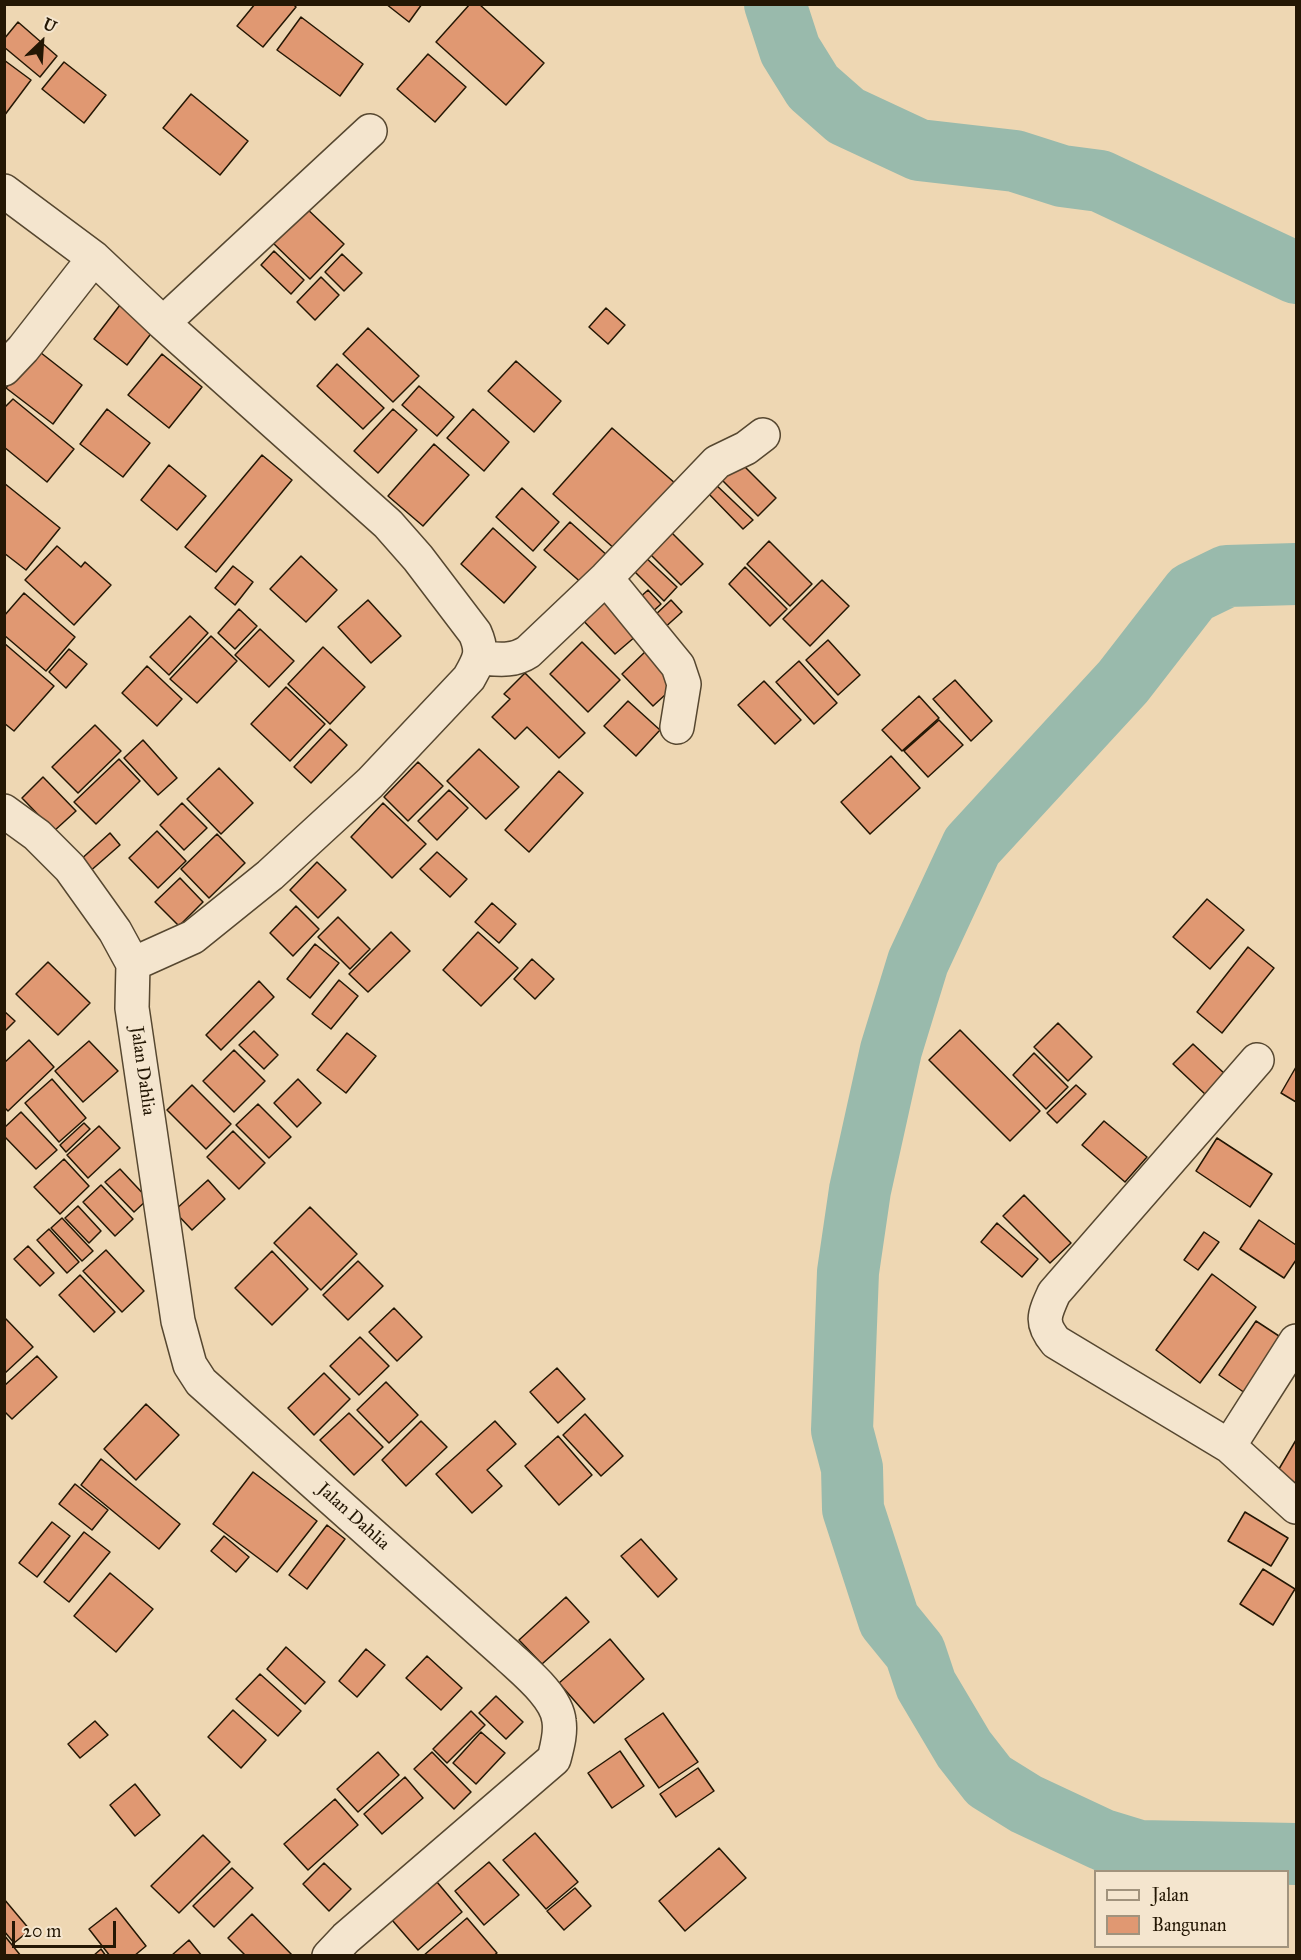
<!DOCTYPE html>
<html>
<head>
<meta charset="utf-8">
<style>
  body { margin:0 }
  #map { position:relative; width:1301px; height:1960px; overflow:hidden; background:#eed7b3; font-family:"IM FELL Great Primer",serif }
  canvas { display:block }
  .frame { position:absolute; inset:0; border:6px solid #241704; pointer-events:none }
  .legend { position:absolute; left:1094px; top:1870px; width:195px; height:78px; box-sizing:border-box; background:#f4e5ce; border:2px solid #a1937d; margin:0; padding:8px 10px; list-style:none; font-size:18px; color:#241704 }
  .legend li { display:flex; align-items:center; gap:12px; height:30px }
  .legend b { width:30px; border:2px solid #a1937d }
  .north { position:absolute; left:12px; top:12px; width:60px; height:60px; -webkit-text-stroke:4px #f4e5ce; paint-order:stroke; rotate:25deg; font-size:16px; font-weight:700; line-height:24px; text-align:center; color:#241704 }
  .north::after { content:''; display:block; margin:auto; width:21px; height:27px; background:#241704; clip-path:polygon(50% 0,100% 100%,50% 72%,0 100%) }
  .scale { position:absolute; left:12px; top:1921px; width:104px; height:27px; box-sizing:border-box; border:3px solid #241704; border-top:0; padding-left:8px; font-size:18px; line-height:21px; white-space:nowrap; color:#241704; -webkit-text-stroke:4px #f4e5ce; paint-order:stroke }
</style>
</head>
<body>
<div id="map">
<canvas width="1301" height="1960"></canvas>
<div class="frame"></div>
<ul class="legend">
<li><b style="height:8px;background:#f4e5ce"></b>Jalan</li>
<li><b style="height:16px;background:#e09872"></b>Bangunan</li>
</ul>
<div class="north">U</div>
<div class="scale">20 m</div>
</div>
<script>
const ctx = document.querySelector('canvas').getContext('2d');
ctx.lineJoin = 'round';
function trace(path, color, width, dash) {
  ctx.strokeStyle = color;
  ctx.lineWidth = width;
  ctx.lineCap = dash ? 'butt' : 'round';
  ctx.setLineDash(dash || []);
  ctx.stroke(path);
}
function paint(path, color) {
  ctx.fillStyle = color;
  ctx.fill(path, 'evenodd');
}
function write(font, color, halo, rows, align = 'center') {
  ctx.font = font + ' "IM FELL Great Primer",serif';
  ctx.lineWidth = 4.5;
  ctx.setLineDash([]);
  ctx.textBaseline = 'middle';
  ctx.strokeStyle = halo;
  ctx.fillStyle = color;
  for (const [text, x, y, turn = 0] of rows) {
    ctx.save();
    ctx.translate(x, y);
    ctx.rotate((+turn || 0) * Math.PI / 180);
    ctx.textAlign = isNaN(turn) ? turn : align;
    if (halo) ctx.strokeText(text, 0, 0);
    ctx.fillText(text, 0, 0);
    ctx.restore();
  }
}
const river = new Path2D(`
  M775,4L790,50L813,87L846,116L919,150L1015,161L1062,176L1100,181L1296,273
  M1296,574L1227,576L1192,593L1123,682L972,846L918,962L891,1050L860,1190L848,1272L842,1430L852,1468L853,1509L889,1620L915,1652L926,1685L964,1749L989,1781L1026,1804L1103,1840L1139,1851L1296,1854`);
const building = new Path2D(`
  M255,4H293L296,7L263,47L237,26Z
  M386,4H422L409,22Z
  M470,4H479L544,63L506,105L436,42Z
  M301,17L363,64L340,96L277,50Z
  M18,22L57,56L40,77L4,47V39Z
  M428,54L466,87L435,122L397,89Z
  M4,60L31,80L4,116Z
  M64,62L106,95L84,123L42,89Z
  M191,94L248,141L220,175L163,128Z
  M304,206L344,244L310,279L271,241Z
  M274,251L304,280L291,294L261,265Z
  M342,254L362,273L344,291L325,272Z
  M321,277L339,295L315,320L297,302Z
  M120,305L153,331L127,365L94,339Z
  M606,308L625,325L608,344L589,327Z
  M368,328L419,376L393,402L343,354Z
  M36,349L82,385L53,424L6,388Z
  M162,354L202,387L169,428L128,395Z
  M516,361L561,401L534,432L488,391Z
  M337,364L384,408L363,429L317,386Z
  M419,386L454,417L437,436L402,405Z
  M13,399L74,449L47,482L4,447V408Z
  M107,409L150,443L123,477L80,444Z
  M393,409L417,430L378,473L354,451Z
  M473,409L509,442L484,471L447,438Z
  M612,428L676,484L616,550L553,494Z
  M434,444L469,475L423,526L388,496Z
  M262,455L292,480L216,572L185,547Z
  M738,460L776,498L758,516L720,478Z
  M169,465L206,496L177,530L141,500Z
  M4,483L60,528L26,570L4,553Z
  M714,483L753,520L743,529L706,491Z
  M522,488L559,522L533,551L496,517Z
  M570,522L609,557L584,585L544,550Z
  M666,527L703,564L681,585L645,549Z
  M493,528L536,567L504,603L461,564Z
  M769,541L812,584L790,606L747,564Z
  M57,546L81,567L85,562L111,585L74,625L25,580Z
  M643,555L677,587L664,601L630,567Z
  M301,556L337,590L306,622L270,589Z
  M233,566L253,582L235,605L215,588Z
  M745,567L787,609L770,626L729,584Z
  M822,580L849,606L810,646L783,619Z
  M648,590L661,604L650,614L637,600Z
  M24,593L75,637L46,671L4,635V616Z
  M599,596L636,636L615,654L578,615Z
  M368,600L401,636L371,663L338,627Z
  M671,600L682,612L662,630L652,618Z
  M239,609L257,626L235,649L218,633Z
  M190,616L208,633L169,675L150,657Z
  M260,629L294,661L269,687L235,655Z
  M211,636L237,661L197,703L170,679Z
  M828,640L860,675L838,695L806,660Z
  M582,642L620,680L588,712L550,674Z
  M4,643L54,686L14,731L4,723Z
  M323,647L365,687L330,724L288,684Z
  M69,649L87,664L66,688L49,672Z
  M647,650L678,683L653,706L622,674Z
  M799,661L837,703L814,724L776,682Z
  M147,666L182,699L157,726L122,693Z
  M525,673L585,733L559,758L527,727L515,739L492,717L510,699L504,694Z
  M955,680L992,721L971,741L933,699Z
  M764,681L801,720L775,744L738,705Z
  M286,687L325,724L290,761L251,724Z
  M919,696L939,718L902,751L882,730Z
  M628,701L660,730L636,756L604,726Z
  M939,720L963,745L928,777L904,751Z
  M95,725L121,751L78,793L52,767Z
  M330,729L347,745L311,783L294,767Z
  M143,740L177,778L158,795L124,758Z
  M479,749L519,787L486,819L447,781Z
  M891,756L920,788L870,834L841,802Z
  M119,759L140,781L96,824L74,802Z
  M418,762L443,786L408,821L384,797Z
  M219,768L253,803L221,834L187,799Z
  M559,771L583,793L529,852L505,830Z
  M43,777L76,811L54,831L22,798Z
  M449,790L468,808L437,840L418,821Z
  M182,803L207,828L184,850L160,825Z
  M383,803L426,844L392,878L351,837Z
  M157,831L186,861L158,888L129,858Z
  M110,833L120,845L88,873L78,862Z
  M217,834L245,863L209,898L181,869Z
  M437,852L467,879L450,897L420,869Z
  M317,862L346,890L318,918L290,890Z
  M180,878L203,902L179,926L155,902Z
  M1207,899L1244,930L1210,969L1173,937Z
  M492,903L516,924L499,943L475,922Z
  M296,906L319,929L293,956L270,933Z
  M338,917L370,949L350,969L318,937Z
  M391,932L410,951L368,992L349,974Z
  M478,932L518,968L481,1006L443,970Z
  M315,944L339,963L310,998L287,979Z
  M1248,947L1274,968L1222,1033L1197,1012Z
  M532,959L554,979L535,999L514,979Z
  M48,962L90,1003L58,1035L16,994Z
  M339,980L358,996L331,1029L312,1014Z
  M259,981L274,997L221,1050L206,1035Z
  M4,1011L15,1021L4,1032Z
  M1058,1023L1092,1057L1068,1081L1034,1047Z
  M960,1030L1040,1111L1010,1141L929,1060Z
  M254,1031L278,1055L264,1069L239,1045Z
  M347,1033L376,1056L346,1093L317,1070Z
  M29,1040L54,1067L8,1111L4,1107V1063Z
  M89,1041L118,1071L83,1102L55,1071Z
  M1193,1044L1226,1075L1206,1095L1173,1064Z
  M234,1050L265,1081L234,1112L203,1081Z
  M1034,1053L1068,1087L1046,1109L1013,1075Z
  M1296,1067V1102L1281,1093Z
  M52,1079L86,1118L59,1142L25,1103Z
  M298,1079L321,1103L297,1127L274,1103Z
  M192,1085L231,1124L206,1149L167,1110Z
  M1076,1085L1086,1094L1057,1123L1047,1113Z
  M258,1104L291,1137L269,1158L236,1125Z
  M21,1112L57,1150L36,1169L4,1136V1128Z
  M1104,1121L1147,1157L1125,1182L1082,1145Z
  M84,1123L90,1129L66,1152L60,1145Z
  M99,1126L120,1148L88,1178L67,1155Z
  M233,1131L265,1163L239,1189L207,1157Z
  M1217,1138L1272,1174L1250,1207L1196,1171Z
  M64,1159L89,1186L60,1214L34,1187Z
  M120,1169L148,1199L134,1212L105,1182Z
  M208,1180L225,1199L192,1230L174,1211Z
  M101,1185L133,1219L115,1236L83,1202Z
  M1024,1195L1071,1243L1050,1263L1003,1216Z
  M78,1206L101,1231L89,1243L65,1218Z
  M310,1207L357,1254L321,1290L274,1243Z
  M62,1218L93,1251L82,1261L51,1228Z
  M1259,1220L1296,1245V1260L1284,1278L1240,1249Z
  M997,1223L1038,1259L1022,1277L981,1242Z
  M49,1229L79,1262L67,1273L37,1240Z
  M1204,1232L1219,1242L1198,1270L1184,1260Z
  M28,1246L54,1273L40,1286L14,1259Z
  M106,1250L144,1291L122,1312L83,1271Z
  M272,1251L308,1289L272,1325L235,1288Z
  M358,1261L383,1286L348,1320L323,1295Z
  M1212,1274L1256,1307L1200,1383L1156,1350Z
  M80,1275L115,1312L94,1332L59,1295Z
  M394,1308L422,1337L397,1361L369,1332Z
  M6,1319L33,1347L4,1374V1320Z
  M1256,1321L1282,1338L1245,1393L1219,1375Z
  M360,1337L389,1366L359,1395L330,1366Z
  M37,1356L57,1377L12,1419L4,1411V1386Z
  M557,1368L585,1399L558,1423L530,1392Z
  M324,1373L350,1399L314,1435L288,1408Z
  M386,1382L418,1415L389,1443L357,1410Z
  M146,1404L179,1435L136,1480L104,1449Z
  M349,1413L383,1447L354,1475L320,1440Z
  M585,1414L623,1456L601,1476L563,1435Z
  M421,1421L447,1447L406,1486L382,1460Z
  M495,1421L516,1444L487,1470L502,1486L472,1513L436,1474Z
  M558,1436L592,1475L559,1505L525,1466Z
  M1296,1440V1487L1276,1474Z
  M101,1459L180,1524L159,1549L81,1485Z
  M253,1472L317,1521L277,1572L213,1524Z
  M75,1484L108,1510L92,1530L59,1504Z
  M1245,1512L1288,1538L1271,1566L1228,1541Z
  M52,1522L70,1536L37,1577L19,1563Z
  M327,1525L345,1539L307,1589L289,1575Z
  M84,1532L110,1552L69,1602L44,1582Z
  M224,1536L249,1557L236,1572L211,1551Z
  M641,1539L677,1579L658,1597L621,1556Z
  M1263,1569L1295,1589L1273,1625L1240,1604Z
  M110,1573L153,1609L116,1652L74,1616Z
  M566,1597L589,1622L542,1664L519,1640Z
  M610,1639L644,1679L594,1723L559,1683Z
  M286,1647L325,1682L305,1704L267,1669Z
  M366,1649L385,1665L357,1697L339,1681Z
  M427,1656L462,1688L441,1710L406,1678Z
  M260,1674L301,1711L278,1736L236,1699Z
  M496,1696L523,1722L506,1739L479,1713Z
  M233,1710L266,1740L241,1768L208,1737Z
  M471,1711L485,1725L447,1763L433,1749Z
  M663,1713L698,1762L659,1788L625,1739Z
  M95,1721L108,1735L80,1758L68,1744Z
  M481,1732L505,1753L476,1784L453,1763Z
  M620,1751L644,1786L612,1808L588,1773Z
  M378,1752L399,1775L358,1812L337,1789Z
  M432,1752L471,1792L454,1809L414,1769Z
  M698,1768L714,1791L676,1817L660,1794Z
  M405,1777L423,1798L382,1834L364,1814Z
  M135,1784L160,1815L135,1836L110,1805Z
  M335,1799L358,1825L308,1870L284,1844Z
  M535,1833L578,1882L546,1909L503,1860Z
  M203,1835L230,1862L179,1913L151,1886Z
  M719,1848L746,1878L685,1931L659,1901Z
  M489,1862L519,1895L484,1925L455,1891Z
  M324,1863L351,1889L329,1911L303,1884Z
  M232,1868L253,1888L214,1927L193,1906Z
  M437,1882L462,1912L418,1950L392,1920Z
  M575,1888L591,1906L564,1930L547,1911Z
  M4,1899L30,1930L14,1943L4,1931Z
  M116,1908L146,1946L134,1956H110L89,1929Z
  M252,1914L293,1956H246L228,1938Z
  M467,1918L497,1953L493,1956H423Z
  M4,1935L21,1956H4Z
  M189,1940L202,1956H171Z
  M101,1949L106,1956H93Z`);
const street = new Path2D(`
  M4,191L94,258L163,323L388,524L418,558L475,633C484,653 479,660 469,678L370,783L270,875L193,937L133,964
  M163,323L370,131
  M4,369L23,349L94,258
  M606,578L678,666L684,684L677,727
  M480,658C497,659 513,662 528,652L606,578L717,462L746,448L763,435
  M4,811L37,835L70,868L115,931L133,964L132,1008L178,1321L190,1365L201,1382L507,1655C524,1671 557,1697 559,1721C561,1734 557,1747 554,1759L346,1938L329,1956
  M1257,1060L1054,1293C1044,1315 1040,1323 1056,1342L1229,1446L1296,1507
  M1229,1446L1296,1341`);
const streetNames = [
  ["Jalan Dahlia",142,1071,82],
  ["Jalan Dahlia",353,1517,42]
];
trace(river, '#99baac', 62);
paint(building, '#e09872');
trace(building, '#241704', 1.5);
trace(street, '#564730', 36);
trace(street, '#f4e5ce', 33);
write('18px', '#241704', '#f4e5ce', streetNames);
</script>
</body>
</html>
